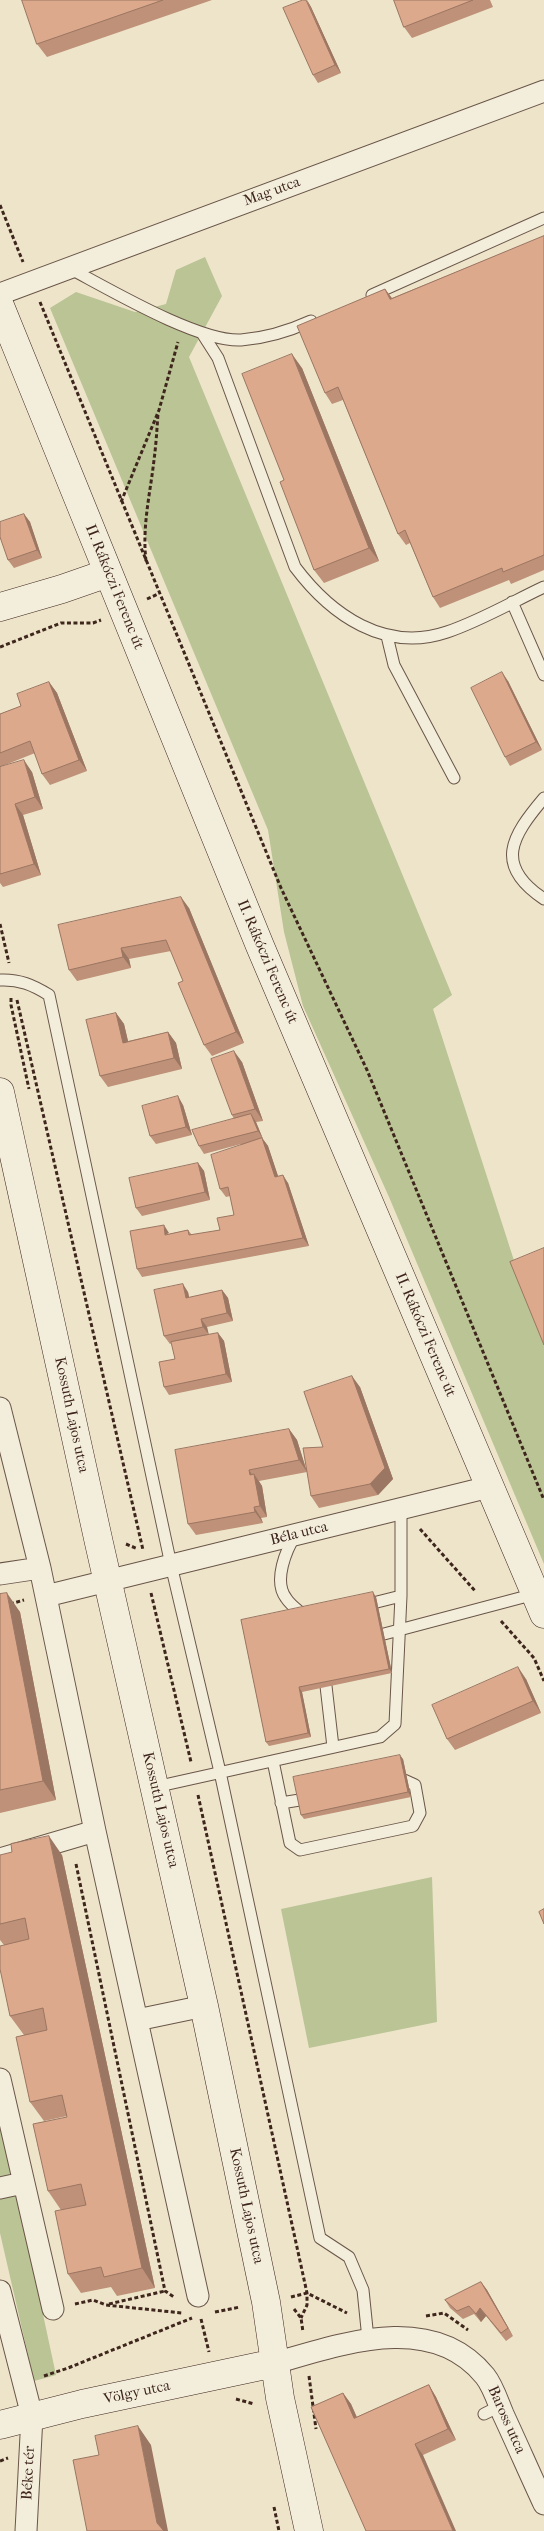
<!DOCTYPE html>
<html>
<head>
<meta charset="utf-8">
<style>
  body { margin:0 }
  canvas { display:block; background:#ede4c9 }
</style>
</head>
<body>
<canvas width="544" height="2531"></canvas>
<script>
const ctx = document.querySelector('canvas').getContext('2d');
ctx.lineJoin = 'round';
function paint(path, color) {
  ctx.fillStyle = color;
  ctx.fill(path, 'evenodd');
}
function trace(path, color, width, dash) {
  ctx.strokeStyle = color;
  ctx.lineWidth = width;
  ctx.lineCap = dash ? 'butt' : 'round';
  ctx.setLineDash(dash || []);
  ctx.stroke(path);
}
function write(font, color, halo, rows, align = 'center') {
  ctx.font = font + ' "IM FELL French Canon",serif';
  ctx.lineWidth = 5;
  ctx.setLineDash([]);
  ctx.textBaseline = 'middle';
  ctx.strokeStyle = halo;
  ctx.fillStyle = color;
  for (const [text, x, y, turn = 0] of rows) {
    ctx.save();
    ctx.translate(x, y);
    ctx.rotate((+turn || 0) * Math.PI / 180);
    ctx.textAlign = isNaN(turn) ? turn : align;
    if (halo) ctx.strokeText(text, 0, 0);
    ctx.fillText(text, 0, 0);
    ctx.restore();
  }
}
const green = new Path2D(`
  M205,257L222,296L189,357L452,995L433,1009L518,1273L544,1337V1564L389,1197L303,1006L284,932L268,830L50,308L76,292L135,312L166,304L176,270Z
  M432,1877L437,2022L309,2048L281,1909Z
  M0,2114L56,2375L34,2381L0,2233Z`);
const path = new Path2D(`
  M0,205L23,262
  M40,302L281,888L367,1070L544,1500
  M121,502L159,410L178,342
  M146,561C142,526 150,495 154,460C156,445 157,429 158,413
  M147,599L158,594
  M0,647L61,623H93L101,620
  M0,924L9,963
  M11,998V1005L29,1089
  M17,1000L143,1550
  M420,1529L476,1592
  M126,1544L138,1549
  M151,1593L191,1762
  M10,1604L24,1600
  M501,1621L534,1658L544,1681
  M198,1795L307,2293V2305L301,2318
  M76,1864L165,2291L174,2297
  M291,2297L307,2293L347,2313
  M75,2304L93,2300L106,2305L182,2313
  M109,2304L165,2291
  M294,2309L301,2318L303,2332
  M215,2312L240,2307
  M426,2316L444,2313L468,2330
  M201,2319L209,2352
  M44,2376L68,2368L192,2318
  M309,2376L316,2429
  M236,2399L254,2404
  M0,2461L8,2458
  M274,2507L279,2531`);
const lane = new Path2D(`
  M69,268C109,289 198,342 241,340C267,338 289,331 311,321
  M372,295L544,218
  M202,333L218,358L295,567C331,615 385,653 447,632C480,621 512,602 544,587
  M512,602L544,675
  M387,636L394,665L454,778
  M544,798C512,836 493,865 544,899
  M0,980C19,979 33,985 49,995L171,1565L220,1772L320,2238L349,2257L363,2290L368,2339
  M296,1534C286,1550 273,1581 286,1598C289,1603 295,1608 300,1612
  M377,1602L401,1596
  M384,1634L535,1594
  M326,1686L333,1747
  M273,1761L290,1843L300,1850L413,1826L420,1813L415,1785L404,1780L394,1782
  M155,1787L380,1737L395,1724L401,1596V1508
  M281,1803L312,1798
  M484,2414L500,2406`);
const street = new Path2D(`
  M0,294L544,91
  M0,1408L40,1568L95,1831L198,2296
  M0,1574L40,1568
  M46,1596L489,1487
  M0,1859L95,1831
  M137,2020L204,2006
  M0,2079L53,2309
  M0,2188L23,2183
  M0,2291L32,2416L26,2531
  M275,2363C342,2344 432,2311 485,2376C493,2386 498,2402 503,2414C517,2444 530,2474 544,2504`);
const secondary = new Path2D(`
  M0,306L260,946L544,1614
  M0,607L62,589L108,573
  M0,1092L99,1543L204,2006L266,2302L280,2398L309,2531
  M0,2425L82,2404L275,2363`);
const wall = new Path2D(`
  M22,0H212L47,57L37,44Z
  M307,0L311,7L341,73L318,83L313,75Z
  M394,0H490L493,7L412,38L404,27Z
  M544,236V570L511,584L509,580L440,608L433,597L410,543L406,545L398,534L343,400L332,404L325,393L385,289L392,298Z
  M302,368L379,561L324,583L314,570L284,480Z
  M24,514L30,522L42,558L14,568L8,560Z
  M508,681L542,750L510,766L505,757Z
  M49,682L57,693L87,771L50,785L42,774L35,753L0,767V714L21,706Z
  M0,767L32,772L43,809L23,815L41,875L3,887L0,883Z
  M189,908L244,1043L212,1056L204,1045L183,981L171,951L129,959L131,968L77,981L69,970Z
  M116,1013L124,1024L128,1041L168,1032L176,1043L182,1069L108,1087L100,1076Z
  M242,1062L263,1121L256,1122L263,1139L268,1146L278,1176L288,1183L309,1246L142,1277L137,1269L169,1234L188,1230L192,1235L220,1230L234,1215L230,1196L226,1197L220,1189L241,1144L204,1154L199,1146L234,1119L232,1115Z
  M183,1105L192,1135L156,1144L150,1136Z
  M198,1163L204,1171L210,1200L142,1216L136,1208Z
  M222,1290L228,1298L233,1321L207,1327L208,1335L218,1333L224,1341L232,1382L169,1395L164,1387L175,1359L172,1343L170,1344L164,1336L188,1292L189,1298Z
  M360,1387L393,1479L378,1495L319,1508L311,1496L323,1447Z
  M289,1429L297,1440L307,1472L259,1481L262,1486L267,1517L261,1518L263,1523L196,1535L188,1524Z
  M0,1594L20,1612L56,1800L0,1813Z
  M376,1597L392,1673L302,1692L311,1737L269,1746L266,1742L241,1620Z
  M526,1679L541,1713L455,1750L447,1739Z
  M403,1759L411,1797L304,1819L301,1815Z
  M0,1855H62L155,2288L117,2296L111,2287L81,2293L68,2274L61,2210L48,2191L67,2117V2116L44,2121L30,2102L24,2035L10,2016L4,1945L0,1940Z
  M481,2282L487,2290L513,2336L506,2341L486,2316L481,2322L474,2314L463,2319L450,2308L445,2300Z
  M429,2385L436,2397L456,2440L423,2455L366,2531L343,2393L351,2404L357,2417Z`);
const shadedWall = new Path2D(`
  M307,0L311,7L341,73L335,65Z
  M385,289L393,300L390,299Z
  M292,354L302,368L379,561L369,548Z
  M24,514L30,522L42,558L37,550Z
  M502,672L508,681L542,750L536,742Z
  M49,682L57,693L87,771L79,760Z
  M24,760L32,772L43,809L35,797Z
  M15,804L23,815L41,875L34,864Z
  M181,897L189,908L244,1043L236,1032Z
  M121,948L129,959L131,968L123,957Z
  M116,1013L124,1024L131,1054L123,1043Z
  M168,1032L176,1043L182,1069L174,1058Z
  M234,1051L242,1062L263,1121L255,1109Z
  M178,1096L183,1105L192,1135L186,1127Z
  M251,1114L256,1122L263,1139L258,1131Z
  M262,1138L268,1146L281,1185L275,1177Z
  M198,1163L204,1171L210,1200L205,1192Z
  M283,1175L288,1183L309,1246L303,1238Z
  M164,1225L169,1233L165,1235Z
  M183,1284L188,1292L191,1306L186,1298Z
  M222,1290L228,1298L233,1321L227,1313Z
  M201,1319L207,1327L209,1335L203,1327Z
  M218,1333L224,1341L232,1382L226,1374Z
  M352,1376L360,1387L393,1479L378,1495L370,1484Z
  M289,1429L297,1440L307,1472L299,1460Z
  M249,1470L255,1479L254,1474L262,1486L267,1517L260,1506Z
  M254,1507L261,1518L263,1523L255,1512Z
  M373,1592L376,1597L392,1673L389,1669Z
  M7,1593L20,1612L56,1800L43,1781Z
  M518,1667L526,1679L541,1713L533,1701Z
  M299,1687L302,1692L311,1737L308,1733Z
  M400,1755L403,1759L411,1797L408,1792Z
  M49,1836L62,1855L155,2288L142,2268Z
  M481,2282L487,2290L513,2336L508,2328Z
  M480,2308L486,2316L481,2322L476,2314Z
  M429,2385L436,2397L456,2440L448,2429Z
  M343,2393L351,2404L362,2430L354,2418Z
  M138,2426L151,2445L168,2531H163L157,2523Z
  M415,2444L423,2455L456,2531H453Z`);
const building = new Path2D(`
  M22,0H163L37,44Z
  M303,0H306L335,65L313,75L283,8Z
  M394,0H473L404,27Z
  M544,236V555L503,572L502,568L433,597L405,530L398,534L338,387L325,393L297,326L385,289L390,299Z
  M292,354L369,548L314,570L280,482L284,480L242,374Z
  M24,514L37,550L8,560L0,537V522Z
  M502,672L536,742L505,757L471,688Z
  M49,682L79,760L42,774L30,741L0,753V714L21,706L17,694Z
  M24,760L35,797L15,804L34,864L0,874V767Z
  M181,897L236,1032L204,1045L178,983L183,981L166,940L121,948L123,957L69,970L58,925Z
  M116,1013L123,1043L168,1032L174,1058L100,1076L86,1020Z
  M234,1051L255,1109L232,1115L211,1059Z
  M178,1096L186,1127L150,1136L142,1106Z
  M251,1114L258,1131L199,1146L192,1130Z
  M262,1138L275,1177L283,1175L303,1238L137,1269L130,1231L164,1225L165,1235L188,1230L189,1235L220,1230L217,1218L234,1215L228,1187L220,1189L211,1155Z
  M198,1163L205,1192L136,1208L129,1178Z
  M544,1248V1345L510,1262Z
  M183,1284L186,1298L222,1290L227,1313L201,1319L203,1327L164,1336L154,1290Z
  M218,1333L226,1374L164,1387L159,1362L175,1359L171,1342Z
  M352,1376L385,1468L370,1484L311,1496L303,1448L323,1447L304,1392Z
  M289,1429L299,1460L249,1470L250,1475L254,1474L260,1506L254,1507L255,1512L188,1524L175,1450Z
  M373,1592L389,1669L299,1687L308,1733L266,1742L241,1620Z
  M7,1593L43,1781L0,1790V1594Z
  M518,1667L533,1701L447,1739L432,1705Z
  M400,1755L408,1792L301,1815L293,1777Z
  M49,1836L142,2268L104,2277L101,2267L68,2274L55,2211L86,2205L81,2184L48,2191L33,2124L67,2117L62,2095L30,2102L16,2037L47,2030L43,2008L10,2016L0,1969V1946L29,1939L25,1918L0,1924V1855L12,1852L11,1844Z
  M544,1909V1924L539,1912Z
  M481,2282L508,2328L501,2333L480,2308L476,2314L469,2306L457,2311L445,2300Z
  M429,2385L448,2429L415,2444L453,2531H366L311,2407L343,2393L354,2418Z
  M138,2426L157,2523L164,2531H87L73,2460L99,2455L95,2436Z`);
const streetNames = [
  ["Mag utca",272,192,-20],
  ["II. Rákóczi Ferenc út",114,587,68],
  ["II. Rákóczi Ferenc út",267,962,67],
  ["II. Rákóczi Ferenc út",425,1335,67],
  ["Kossuth Lajos utca",71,1415,78],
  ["Béla utca",299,1534,-14],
  ["Kossuth Lajos utca",160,1810,77],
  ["Kossuth Lajos utca",246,2206,78],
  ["Völgy utca",137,2393,-12],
  ["Baross utca",506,2420,66],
  ["Béke tér",29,2473,-87]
];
paint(green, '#bac495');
trace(lane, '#6a5648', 13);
trace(street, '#6a5648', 23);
trace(secondary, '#3f261d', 29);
trace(path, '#3f261d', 3, [4, 2.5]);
trace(lane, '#f3eddc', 11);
trace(street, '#f3eddc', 21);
trace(secondary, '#f3eddc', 28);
paint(wall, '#be9178');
paint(shadedWall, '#9b7662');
paint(building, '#dda98c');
trace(building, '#9b7662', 1);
write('15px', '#3f261d', '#f3eddc', streetNames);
</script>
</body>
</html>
